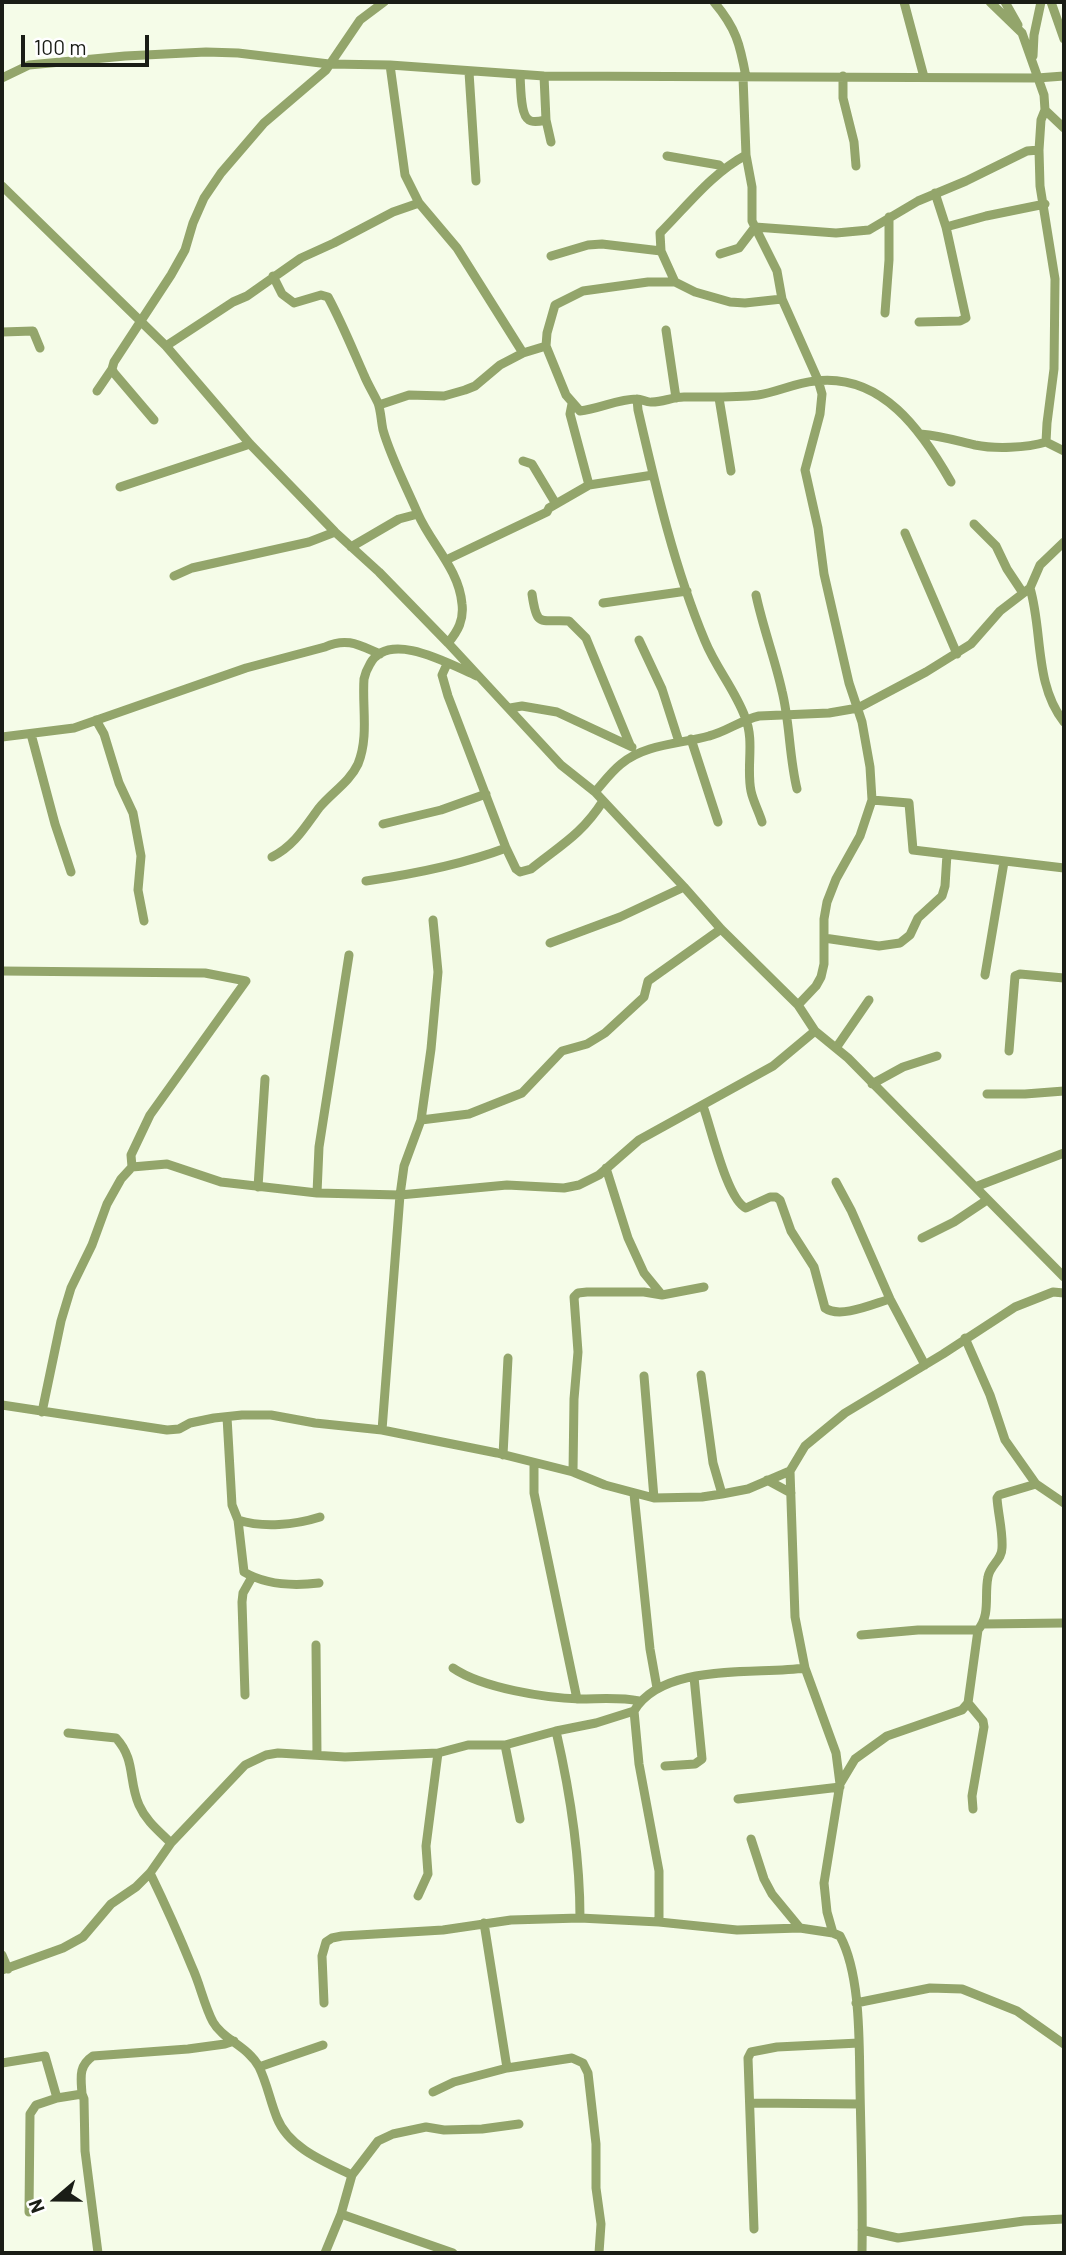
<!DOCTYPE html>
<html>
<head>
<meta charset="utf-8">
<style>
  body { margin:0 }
  #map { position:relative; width:1066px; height:2255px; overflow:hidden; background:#f5fce8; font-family:Barlow,sans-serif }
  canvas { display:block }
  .frame { position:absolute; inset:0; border:4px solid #1a1d16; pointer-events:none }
  .north { position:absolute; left:21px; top:2164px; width:70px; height:70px; -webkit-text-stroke:5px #fff; paint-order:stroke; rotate:250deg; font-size:19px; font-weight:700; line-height:28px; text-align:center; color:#1a1d16 }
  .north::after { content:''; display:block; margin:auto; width:24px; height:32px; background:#1a1d16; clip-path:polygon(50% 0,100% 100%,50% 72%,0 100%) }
  .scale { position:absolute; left:21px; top:35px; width:128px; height:32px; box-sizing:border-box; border:4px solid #1a1d16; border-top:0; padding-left:9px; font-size:21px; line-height:24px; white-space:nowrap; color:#1a1d16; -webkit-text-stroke:5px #fff; paint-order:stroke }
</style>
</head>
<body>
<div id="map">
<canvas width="1066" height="2255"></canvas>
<div class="frame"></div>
<div class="north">N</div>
<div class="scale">100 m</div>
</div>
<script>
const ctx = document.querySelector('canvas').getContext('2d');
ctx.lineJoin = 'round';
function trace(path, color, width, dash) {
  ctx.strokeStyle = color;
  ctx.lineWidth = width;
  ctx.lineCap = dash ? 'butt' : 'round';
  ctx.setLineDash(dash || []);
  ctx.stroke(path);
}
const street = new Path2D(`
  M714,2C736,28 740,44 746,77
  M904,2L924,77
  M990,2L1022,33L1044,95L1045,110L1064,128
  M1005,2L1018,25
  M1051,2L1064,39
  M1033,56L1034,35L1041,2
  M390,65L405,175L419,203L457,248L523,353
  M469,72L476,181
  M520,76C521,86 520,115 529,120C533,123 541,121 546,120
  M544,76L546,120L551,142
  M843,76V98L854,142L856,166
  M743,77L746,155L752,187V221L777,271L782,299L818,380L822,394L820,414L805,470L818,528L824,574L849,683L862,722L870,767L872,800L860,836L836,879L827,902L824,919V964L821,977L816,986L798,1005
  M2,78L29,65L125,56L206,52L238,53L329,64L390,65L544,76L1037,78L1064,76
  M1045,110L1041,120L1039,150L1040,186L1055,279L1054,369L1047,423L1046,442
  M667,156L719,165L723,169
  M2,186L166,346L250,444L335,532L379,572L448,643L561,765L595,792L684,887L721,929L798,1005L815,1031L848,1058L1064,1277
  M935,193L946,227L986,216L1045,204
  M720,254L739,248L755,227L836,233L869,230L918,201L966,181L1027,151L1039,150
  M551,256L588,245L602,244L661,251
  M273,276L282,294L294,303L321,295L328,297C342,323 352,348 364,375C368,385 374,394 378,403C381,411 381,421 383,430C391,458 406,486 418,514C431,544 459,569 462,604C464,620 458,631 448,643
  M675,282L661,251L660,233C688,205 711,174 746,155
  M782,299L745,303L730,302L695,292L675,282H648L583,291L555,305L547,333L546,346L566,395L580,411C599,409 618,399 637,399C642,399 647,403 652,402C663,402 673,397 684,397C708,397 733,398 758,395C777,392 795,383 815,381C882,373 922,431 951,482
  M885,313L889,260V217
  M919,322L960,321L966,318L946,227
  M666,330L676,398
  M2,332L33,331L40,348
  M166,346L233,302L247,296L301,258L334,243L393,212L419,203
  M97,391L112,369
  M719,398L731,471
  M637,399L638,410C656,488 674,567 705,641C716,668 735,690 745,717C755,741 746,767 751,791C753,801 759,812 762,822
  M572,404L570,414L589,485
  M379,405L409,395L444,396L465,390L475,386L500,365L523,353L546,346
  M154,420L114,373L112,369L114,362L171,275L185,250L193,223L204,198L221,173L264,123L326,70L360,20L384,2
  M920,434C942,436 954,440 975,445C995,449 1026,448 1046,442L1064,451
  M523,461L532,464L556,504
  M120,487L250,444
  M974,524L996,546L1007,569L1023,593
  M905,533L957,654
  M351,547L399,519L418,514
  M446,560L547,512L549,508L589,485L653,475
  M174,576L192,568L309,542L335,532
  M1030,588C1043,632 1034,684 1064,722
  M532,594C537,629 540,619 569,621L586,638L630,745
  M756,595C763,628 775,659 782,691C790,723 789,756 797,789
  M603,603L687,591
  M639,640L662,689L679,742
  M447,664L442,675L448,696L506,848L516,869L520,872L531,869C561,845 582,834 603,801
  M510,708L522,706L557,712L632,747
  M96,720L104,734L119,783L133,813L141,856L138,890L144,921
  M31,734L55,824L71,872
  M2,737L74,728L246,668L325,647C347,637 359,645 380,654
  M691,739L718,822
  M595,792C603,783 611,772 621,764C645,744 680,744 709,736C726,732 741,720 759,716L829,713L858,708L926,672L971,644L1000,611L1030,588L1040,565L1064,542
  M872,800L909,803L913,850L1064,868
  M383,824L441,810L486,794
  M272,857C294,846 305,827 319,808C332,792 349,783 358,764C369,737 362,707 364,679C365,674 367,669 370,664C389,629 451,665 477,676
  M366,881C414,874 461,865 506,848
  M824,938L879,946L900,943L910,935L918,918L942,896L945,886L947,854
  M550,943L620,917L684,887
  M2,971L205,973L246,981L150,1115L131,1155L132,1167
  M985,975L1004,862
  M836,1048L869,1000
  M1009,1051L1015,976L1020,974L1064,978
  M872,1084L903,1067L937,1056
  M987,1094H1025L1064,1091
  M703,1106C711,1127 727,1200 746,1208L770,1197H776L780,1200L791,1231L814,1267L825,1308C840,1319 873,1304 890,1299
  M421,1120L469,1114L522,1093L562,1051L587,1044L605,1033L644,997L648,981L721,929
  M606,1168L628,1238L644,1273L662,1295
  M836,1182L851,1210L890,1299L925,1365
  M258,1187L265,1079
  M975,1187L1064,1153
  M317,1193L319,1147L349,955
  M922,1238L954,1222L987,1200
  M701,1375L713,1463L722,1494
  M644,1376L654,1498
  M2,1405L167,1430L179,1429L190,1423L214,1418L242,1415H271L315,1423L382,1430L497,1453L573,1472L605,1485L654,1498L702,1497L722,1494L748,1489L790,1471
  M42,1412L61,1321L71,1288L92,1245L107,1204L121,1179L132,1167L167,1164L221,1182L317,1193L400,1195L507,1185L564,1188L579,1185L599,1175L639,1140L773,1066L815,1031
  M227,1417L232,1505L238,1520C263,1528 295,1525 320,1517
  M382,1430L400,1195L404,1166L421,1120L431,1049L438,972L433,920
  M503,1455L508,1358
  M534,1463V1493L577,1699
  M573,1472L574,1399L578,1352L574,1297L578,1293L587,1292H644L662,1295L704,1287
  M767,1480L791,1493
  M1036,1484L1064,1503
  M634,1494L650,1649L657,1688
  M238,1520L244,1572C266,1585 294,1586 319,1583
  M983,1624L1064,1623
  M861,1635L918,1630H978
  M316,1645L317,1755
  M453,1668C482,1688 545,1698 580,1699C600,1699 620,1697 639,1701
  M245,1695L242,1602L243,1593L252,1577
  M968,1703L983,1721L984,1727L972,1796L973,1809
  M634,1711L639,1764L659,1871V1922
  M556,1731C570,1792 580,1855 580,1918
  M68,1733L116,1738C136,1760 128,1780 139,1805C146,1821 159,1831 171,1843
  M505,1745L520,1819
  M665,1766L695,1764L702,1759L694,1677
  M840,1784L855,1759L887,1736L962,1710L968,1703L978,1630C991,1614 984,1596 988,1577C990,1565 1002,1560 1002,1548C1003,1531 998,1514 997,1498L999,1495L1036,1484L1005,1440L990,1395L965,1338
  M738,1799L840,1787
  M751,1839L764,1879L772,1894L800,1928
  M150,1873C165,1904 179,1935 192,1967C200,1984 204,2005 213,2022C223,2040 248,2046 259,2067C267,2083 270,2101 277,2118C289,2148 325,2162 352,2175
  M418,1896L428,1874L426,1846L438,1753
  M484,1923L507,2068
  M2,1955L8,1969
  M2,1970L63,1948L83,1937L111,1904L136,1887L150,1873L171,1843L245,1765L266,1755L278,1753L345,1757L438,1753L468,1745H505L556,1731L596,1723L634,1711C663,1662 756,1675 805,1668
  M324,2003L322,1956L326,1942L332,1938L342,1936L443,1930L511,1920L580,1918L659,1922L737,1930L800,1928L833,1933
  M856,2003L930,1988L962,1989L1017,2011L1064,2044
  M2,2063L45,2056L57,2098L82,2094L84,2099L85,2151L98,2253
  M259,2067L323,2045
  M433,2092L454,2082L507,2068L572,2058L583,2063L588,2073L596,2144V2188L601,2224L599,2253
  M82,2094C81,2078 78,2066 93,2056L188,2049L225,2044L234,2041
  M750,2103L860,2104
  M29,2212L30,2114L36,2105L57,2098
  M341,2214L453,2253
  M754,2229L748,2058L751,2052L777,2047L859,2043
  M862,2230L898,2238L1024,2221L1064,2219
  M325,2253L341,2214L352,2175L378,2141L393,2134L426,2127L444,2130L482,2129L519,2124
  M862,2253C863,2198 861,2143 860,2088C859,2043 861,1975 840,1936L833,1933L827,1912L824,1883L840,1784L836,1753L805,1668L795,1617L790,1471L805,1446L845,1413L943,1354L1015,1307L1053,1292L1064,1293`);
trace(street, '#93a56b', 9);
</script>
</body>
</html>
